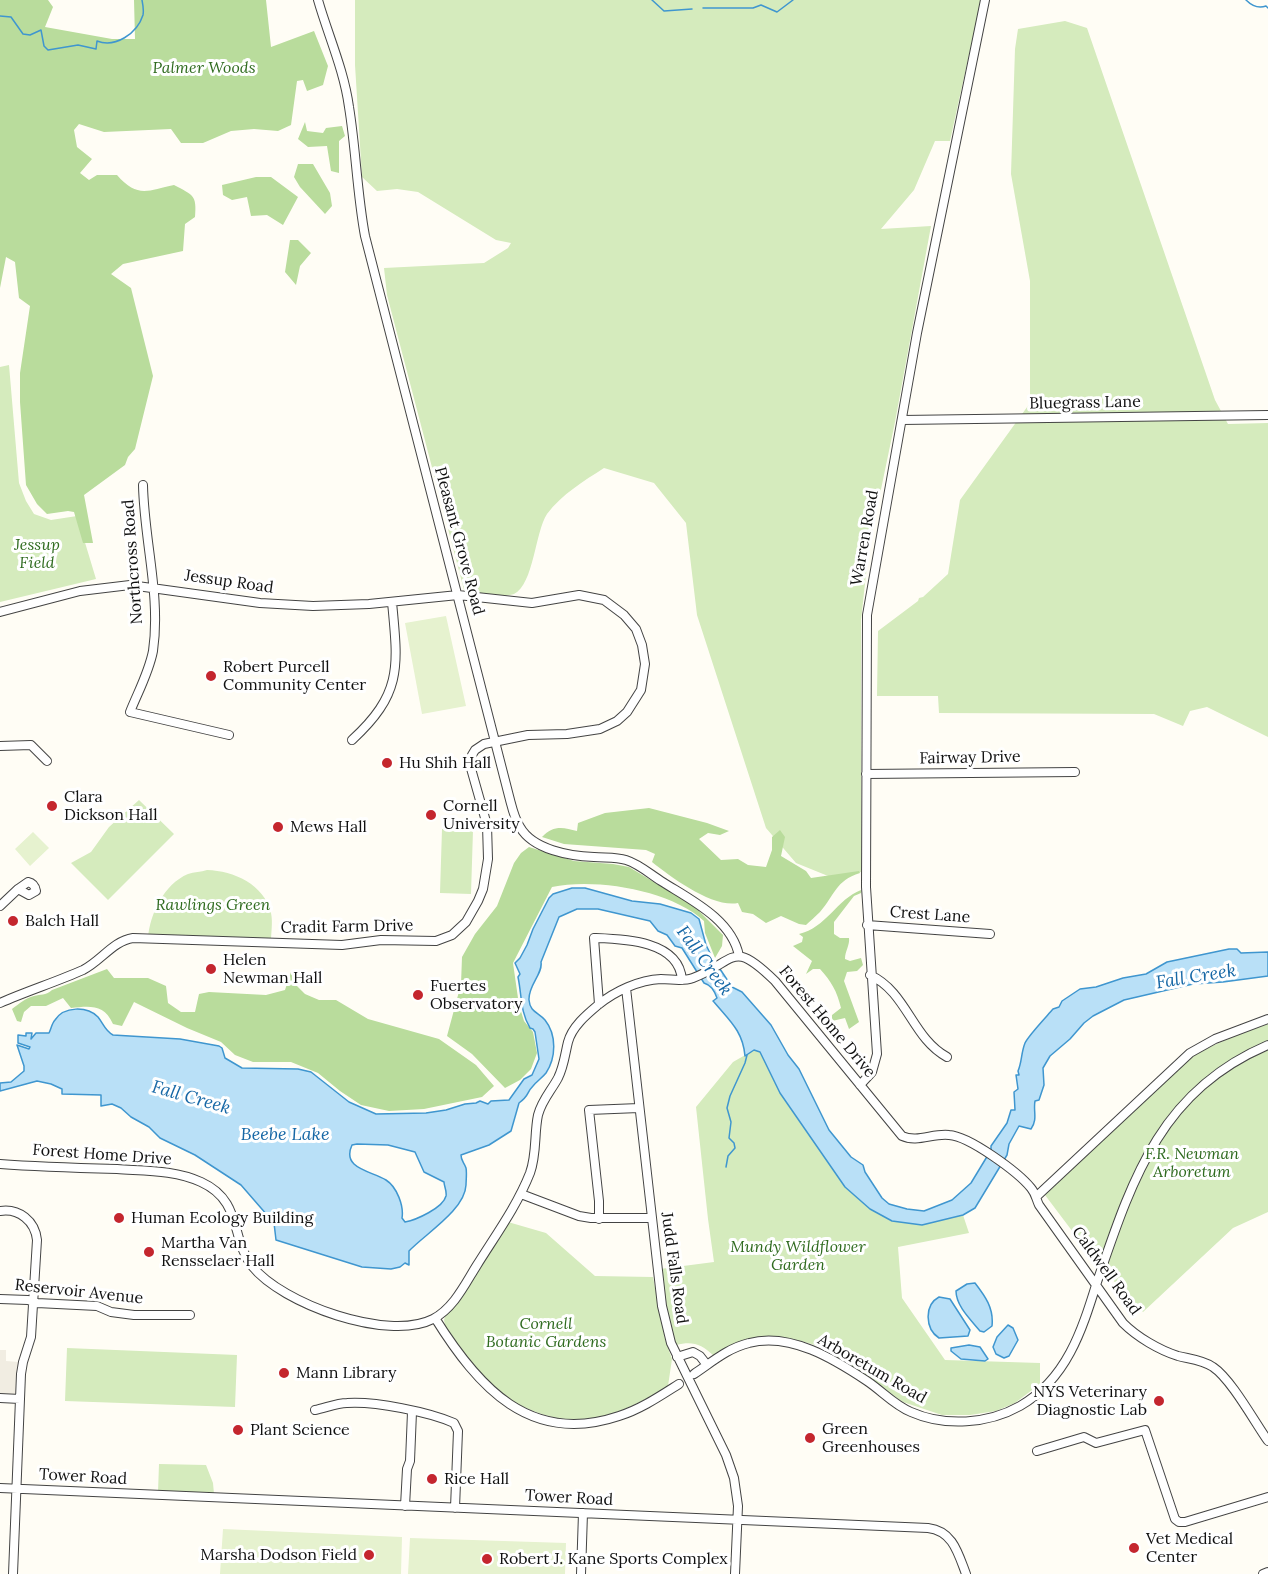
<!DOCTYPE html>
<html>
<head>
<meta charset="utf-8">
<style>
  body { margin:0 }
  canvas { display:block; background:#fffdf5 }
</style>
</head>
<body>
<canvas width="1268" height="1574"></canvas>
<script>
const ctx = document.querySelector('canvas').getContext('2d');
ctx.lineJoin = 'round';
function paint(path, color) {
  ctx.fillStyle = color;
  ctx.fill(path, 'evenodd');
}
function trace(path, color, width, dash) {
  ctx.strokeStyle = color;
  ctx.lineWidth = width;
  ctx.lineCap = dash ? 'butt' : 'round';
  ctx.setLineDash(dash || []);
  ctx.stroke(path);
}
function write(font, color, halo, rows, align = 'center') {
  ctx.font = font + ' Lora,serif';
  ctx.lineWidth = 6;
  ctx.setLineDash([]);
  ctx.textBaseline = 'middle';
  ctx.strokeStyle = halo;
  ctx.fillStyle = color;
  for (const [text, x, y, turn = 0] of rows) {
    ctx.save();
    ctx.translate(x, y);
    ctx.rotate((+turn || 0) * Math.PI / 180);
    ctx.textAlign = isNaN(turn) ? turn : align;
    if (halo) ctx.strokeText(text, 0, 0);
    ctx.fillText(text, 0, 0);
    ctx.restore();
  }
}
const green = new Path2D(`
  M355,0H981L950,141H935L914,190L881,229L931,226L895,422L869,547L861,620V872L833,878L796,863L766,828L697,615L686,523L654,483L604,468C584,481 562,494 547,514C535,532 534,584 514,594C505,598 475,592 464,590L387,295L384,268L484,263L508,248L511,243L496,240L418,192L397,189L377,191L362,177L355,65Z
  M1065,21L1087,28L1215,400L1228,424L1268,423V737L1207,707L1190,711L1183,726L1154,714L939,713L938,696H877L878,631L918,601L919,598L923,597L948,574L960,500L1030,403V281L1011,174L1015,49L1018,29Z
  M9,365L19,483L26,501L34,514L51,520L77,516L96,579L0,602V367Z
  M139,800L174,834L108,900L71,863L91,852L109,827Z
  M442,829L473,830L471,894L440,893Z
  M207,870C234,871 264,884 271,913C273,922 271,933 271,942L148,938C150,914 164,884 188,874C194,872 201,872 207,870Z
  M1268,1024V1212L1233,1228L1143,1312L1094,1260L1045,1195L1184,1063C1209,1044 1239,1035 1268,1024Z
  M754,1050L760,1052L780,1093L845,1187L921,1225L963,1215L969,1233L898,1247L902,1298L945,1360L1040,1363V1384L1015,1403L996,1411L970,1415H942L903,1402L825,1348L801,1341L774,1338L714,1356C701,1344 693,1341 676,1345L667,1314L660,1269L714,1262L708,1219L696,1107L733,1062Z
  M508,1222L546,1233L595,1276L653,1277L665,1339L672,1359L668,1386C624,1413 584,1431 533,1411C522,1406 509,1401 500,1394C477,1376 461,1349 445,1325L444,1320L446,1313Z
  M67,1348L237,1355L235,1407L65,1401Z
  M159,1464L206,1465L213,1483L214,1494L158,1492Z`);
const forest = new Path2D(`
  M0,0H48L53,7L45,27L112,39H135L134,0H266L271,47L314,31L328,66L323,85L307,91L303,80L297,81L291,125L278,131L254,129L231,131L203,143H181L171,129L104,132L79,124L74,130L77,147L92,159L80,173L89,180L97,175H117C137,198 147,191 174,185C193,195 197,195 195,217L185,224L183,251L123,264L111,274L131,288L153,376L135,449L128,457L125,465L84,495L93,543H83L74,512L68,511L47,514L37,504L26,485L20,402V373L30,306L19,298L15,262L6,257L0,288Z
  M305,122L307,131L323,133L326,128L342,126L345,136L339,141V173L331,171L327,146L308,147L298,139Z
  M298,164H313L330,193L332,206L325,214L300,187L294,177Z
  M256,177H271L298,197L283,225L267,215L251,216L247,197L232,200L223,195L222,185Z
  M290,240H298L311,253L300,266L296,285L285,272Z
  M649,808L707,823L729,831L720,835L708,833L699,839L721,860L738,859L748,865L766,867L772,850V837L780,830L785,837L781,856L806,871L811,878L859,871L860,873C835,881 835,895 820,912C815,917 810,921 806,925L799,924L781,916L766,923L753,914L742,912L738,903C713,908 672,878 652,862L655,854L646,850L564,844L542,837C553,825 563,827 577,831L578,823L605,813Z
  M529,847L574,861L613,864L629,867L694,906L723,935L722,946L715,958L705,933L704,921C670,890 596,878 552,887L513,963L519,1005L524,1021L533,1032L537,1053L531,1069L520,1080L505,1088L472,1054L447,1036L461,984L462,957L475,934L497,906L514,863L521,853Z
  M861,890V893L854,896L834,922V934L840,938H849C850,945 845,951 845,959L850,961L861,958L863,965L857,971L847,972L844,981L859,1022L849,1029L845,1018L832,1021V1015L841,1008C837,991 831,981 820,969H813L806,974L812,961L793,946L802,942L803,937L799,934C826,928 837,899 861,890Z
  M107,969L114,978H148L166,986L168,1003L181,1012H195L199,994L209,992L266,995L285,990L291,972L294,983L305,994L319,1000H336L368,1019L439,1039L476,1065L494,1086L482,1097L424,1109L389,1111L361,1105L340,1091L318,1073L291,1062H253L235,1055L221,1042L187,1028L134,1002L122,1026L113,1024C104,1004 90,1006 71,1008L63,998L46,1006H31L24,1012L21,1022L17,1021L12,1009C19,1004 25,998 34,996C41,994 45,996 52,990Z`);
const pitch = new Path2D(`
  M446,616L466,706L422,714L405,623Z
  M33,832L49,848L30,866L15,849Z
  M223,1529L402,1537L401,1574H220Z
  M410,1538L566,1543L565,1574H408Z`);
const plaza = new Path2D(`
  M0,1350H6V1361L19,1362L17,1391L15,1395L0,1394Z`);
const water = new Path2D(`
  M572,888H585L632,901L660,904L691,913L699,919L706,945L712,957L732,987L742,992L771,1025L788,1055L799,1069L829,1130L851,1157L863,1165L865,1172L882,1198L889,1204L907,1209L924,1211L952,1200L971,1183L991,1150V1146L1007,1123L1011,1110H1015L1014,1092L1018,1089L1016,1075H1019L1018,1071C1022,1062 1021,1053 1025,1043C1028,1036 1047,1016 1053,1009L1059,1007L1062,1001L1080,989L1096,987L1123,978L1146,974L1167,962L1229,949H1237L1241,953L1268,952V976L1223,982L1193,984L1124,1000L1093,1016L1084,1023L1070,1039L1050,1056L1043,1068L1044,1085L1039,1100L1035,1101C1033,1111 1038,1119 1031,1129L1019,1126L1009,1144L1007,1155L975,1208L963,1215L922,1225L892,1221L870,1209L845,1187L780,1093L760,1052L754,1050L745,1056C743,1031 729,1020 714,1002L713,1001L717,998C714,990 711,985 704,983L682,948L675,946L667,935L658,931L650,921L598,909H577L559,917L541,962C543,974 528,985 529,1000C530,1012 538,1012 545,1020C557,1035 556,1058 546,1073C542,1078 537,1081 533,1086C526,1093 530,1095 519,1103L511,1131L489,1145L461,1155C461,1161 464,1162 466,1168C467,1172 466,1182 466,1185C465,1210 425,1234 409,1251V1265L405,1263L400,1267L391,1269L362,1267L276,1240L274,1223L241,1185L195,1155L160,1138L149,1127L131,1117L121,1108L112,1104L101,1106V1095L62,1094V1089L51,1084L37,1081L0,1091V1083L11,1082L24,1071V1066L17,1045L29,1049L30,1047L18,1043V1035L26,1036V1033H32L31,1039L36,1033H49C51,1029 52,1023 55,1020C64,1006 87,1006 98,1017C103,1023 105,1031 113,1035L180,1039L219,1046L222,1048L225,1058L242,1068L298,1069L311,1072L349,1102L376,1114L426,1113L446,1110L465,1104L476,1103L480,1101L488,1104L491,1101L509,1100L524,1079L532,1075L539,1059L535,1032L533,1029L530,1028C520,1011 522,996 518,977L520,974L515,963L520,958L527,945L533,929L549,898L553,894ZM357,1144L388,1145L415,1152L424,1172L444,1182C444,1186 447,1191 446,1196C443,1208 416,1220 405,1222L402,1218C404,1206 397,1187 386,1180C372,1171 341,1169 352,1145Z
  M975,1283C985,1296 994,1308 992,1326L984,1332L980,1331C971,1320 956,1306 956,1291L967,1284Z
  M939,1297L950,1299L970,1330L968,1336L939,1338C925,1329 924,1305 939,1297Z
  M1008,1325L1013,1328L1018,1340L1009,1356L1004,1358L996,1354L993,1347L997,1337Z
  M969,1345L980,1347L988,1359L985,1361L961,1359L951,1351V1348Z`);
const stream = new Path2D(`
  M652,0L664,11L692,9
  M1246,0C1251,5 1258,9 1266,6L1268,8
  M703,8H753L761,5L777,12L793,0
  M0,16L11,17L23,34L30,35L41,30L44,46L48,50L78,45L96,49L97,41C115,48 137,34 143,15C144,10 143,5 142,0
  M726,1167L728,1156L735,1148L734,1143L729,1138L731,1122L727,1108L730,1096L745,1063L747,1055`);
const minor = new Path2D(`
  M318,0C328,35 344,70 349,107C356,150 357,193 365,236L509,796C512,807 514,818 520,827C533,850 570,856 594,857C605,858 616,857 626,860C639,864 650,874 661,881C689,899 732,919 739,956
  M902,420L1268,415
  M143,485C144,540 161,596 153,651C149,672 138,692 130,712L229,735
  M0,612L80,591L130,585L260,603L313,606L369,604L458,595L532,603L579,595L604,600L624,615L636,629L642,645L645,664L641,690L627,712L617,721L600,729L567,734L528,735L484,744L475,750L472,755L470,765L487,825L488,859L483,889L478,901L466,922L452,935L436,941L381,940L342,945L133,938C113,941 101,961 83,970C56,982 27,991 0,1003
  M352,740C403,693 398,666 392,602
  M0,746L31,745L47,761
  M866,774L1075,772
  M28,882C33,883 35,886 36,891L29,895L18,889Z
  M0,906L18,889
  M867,925L990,934
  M870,975C907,992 912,1038 947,1057
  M626,988L662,1306L671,1343L726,1455L734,1478L738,1506L735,1574
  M599,1004L594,938C623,939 679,940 682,980
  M860,1085L872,1072L877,1054L866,887L867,615L917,333L985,0
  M0,1164C39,1167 78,1168 117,1169C146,1171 175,1170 201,1182C243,1201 230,1238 252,1266C282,1304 388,1342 433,1319C454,1308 465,1284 477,1265C495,1236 517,1206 530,1173C537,1154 534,1134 538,1115C542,1100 551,1091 558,1078C564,1066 565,1054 568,1042C572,1027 586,1015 598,1005C615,991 639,980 661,979C672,979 682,982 693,978C737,961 731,938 775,981L902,1136C917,1143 933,1133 949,1135C969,1136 1018,1172 1031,1188C1036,1194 1036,1199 1039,1205L1123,1323C1137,1337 1159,1350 1178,1356C1190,1359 1203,1360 1213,1367C1231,1379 1254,1421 1268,1441
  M521,1194L579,1216L591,1218H652
  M1037,1196L1190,1053L1215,1039L1268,1019
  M0,1211C19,1208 35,1221 37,1240L31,1337L23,1362L21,1374L13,1574
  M599,1219V1201L589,1110L639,1108
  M0,1299L28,1300L37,1303L97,1306L111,1312L134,1315H190
  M435,1318C478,1387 530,1446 619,1416C641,1409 660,1396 679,1384
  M677,1357L693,1352L700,1356L707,1365
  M694,1374C712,1362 728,1348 749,1343C790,1332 834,1359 867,1381C882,1391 894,1405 911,1412C945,1427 988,1424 1020,1406C1067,1379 1082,1330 1097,1282C1132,1180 1160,1091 1268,1045
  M0,1398L20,1399
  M315,1410C325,1408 337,1403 347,1403C375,1401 429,1412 454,1423L458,1431L455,1508
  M1037,1451L1084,1437L1096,1443L1145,1430L1175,1519L1179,1522H1185L1268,1497
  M0,1488L928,1528C953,1531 958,1553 966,1574
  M405,1506L407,1469L410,1461L412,1412
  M581,1574L583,1513
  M1263,1574L1268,1572`);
const markers = [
  [211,676,6,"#c4262e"],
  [387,763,6,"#c4262e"],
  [52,806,6,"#c4262e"],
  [431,815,6,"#c4262e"],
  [278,827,6,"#c4262e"],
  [13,921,6,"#c4262e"],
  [211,969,6,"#c4262e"],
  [418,995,6,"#c4262e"],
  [119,1218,6,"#c4262e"],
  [149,1252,6,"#c4262e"],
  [284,1373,6,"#c4262e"],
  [1159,1401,6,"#c4262e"],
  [238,1430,6,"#c4262e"],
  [810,1438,6,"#c4262e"],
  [432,1479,6,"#c4262e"],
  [1134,1548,6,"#c4262e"],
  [369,1555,6,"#c4262e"],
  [487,1559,6,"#c4262e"]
];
const parkNames = [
  ["Palmer Woods",204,68],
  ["Jessup",37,545],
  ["Field",37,563],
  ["Rawlings Green",213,905],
  ["F.R. Newman",1192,1154],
  ["Arboretum",1192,1172],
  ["Mundy Wildflower",798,1247],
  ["Garden",798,1265],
  ["Cornell",546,1324],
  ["Botanic Gardens",546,1342]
];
const streetNames = [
  ["Bluegrass Lane",1085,403,-1],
  ["Warren Road",865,538,-80],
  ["Pleasant Grove Road",459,541,75],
  ["Northcross Road",133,562,-94],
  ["Jessup Road",229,582,8],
  ["Fairway Drive",970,758,-1],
  ["Crest Lane",930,915,4],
  ["Cradit Farm Drive",347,927,-1],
  ["Forest Home Drive",827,1022,50],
  ["Forest Home Drive",102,1155,4],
  ["Judd Falls Road",674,1268,82],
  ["Caldwell Road",1106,1271,54],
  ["Reservoir Avenue",79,1292,6],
  ["Arboretum Road",872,1369,30],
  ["Tower Road",83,1477,3],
  ["Tower Road",569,1498,3]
];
const poiNames = [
  ["Robert Purcell",223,667],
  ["Community Center",223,685],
  ["Hu Shih Hall",399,763],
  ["Clara",64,797],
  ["Dickson Hall",64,815],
  ["Cornell",443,806],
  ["University",443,824],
  ["Mews Hall",290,827],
  ["Balch Hall",25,921],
  ["Helen",223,960],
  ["Newman Hall",223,978],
  ["Fuertes",430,986],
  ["Observatory",430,1004],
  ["Human Ecology Building",131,1218],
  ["Martha Van",161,1243],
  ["Rensselaer Hall",161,1261],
  ["Mann Library",296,1373],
  ["NYS Veterinary",1147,1392,"right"],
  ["Diagnostic Lab",1147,1410,"right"],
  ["Green",822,1429],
  ["Greenhouses",822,1447],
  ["Plant Science",250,1430],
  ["Rice Hall",444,1479],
  ["Vet Medical",1146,1539],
  ["Center",1146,1557],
  ["Marsha Dodson Field",357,1555,"right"],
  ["Robert J. Kane Sports Complex",499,1559]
];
const waterNames = [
  ["Fall Creek",704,961,54],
  ["Fall Creek",1196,977,-9],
  ["Fall Creek",191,1098,16],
  ["Beebe Lake",285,1135]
];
paint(green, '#d5ebbd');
paint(forest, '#b9dc9c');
paint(pitch, '#e6f2cf');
paint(plaza, '#f1ede2');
paint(water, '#b9e0f7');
trace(water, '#3f96cf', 1.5);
trace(stream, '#3f96cf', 1.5);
trace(minor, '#444', 10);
trace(minor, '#fff', 8);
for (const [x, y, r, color] of markers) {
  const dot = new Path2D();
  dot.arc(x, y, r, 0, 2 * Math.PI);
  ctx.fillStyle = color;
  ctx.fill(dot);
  trace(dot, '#fff', 2);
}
write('italic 16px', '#2f6b1f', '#fff', parkNames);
write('16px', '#111', '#fff', streetNames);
write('16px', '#111', '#fff', poiNames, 'left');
write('italic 18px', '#1768a6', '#fff', waterNames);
</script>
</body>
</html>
